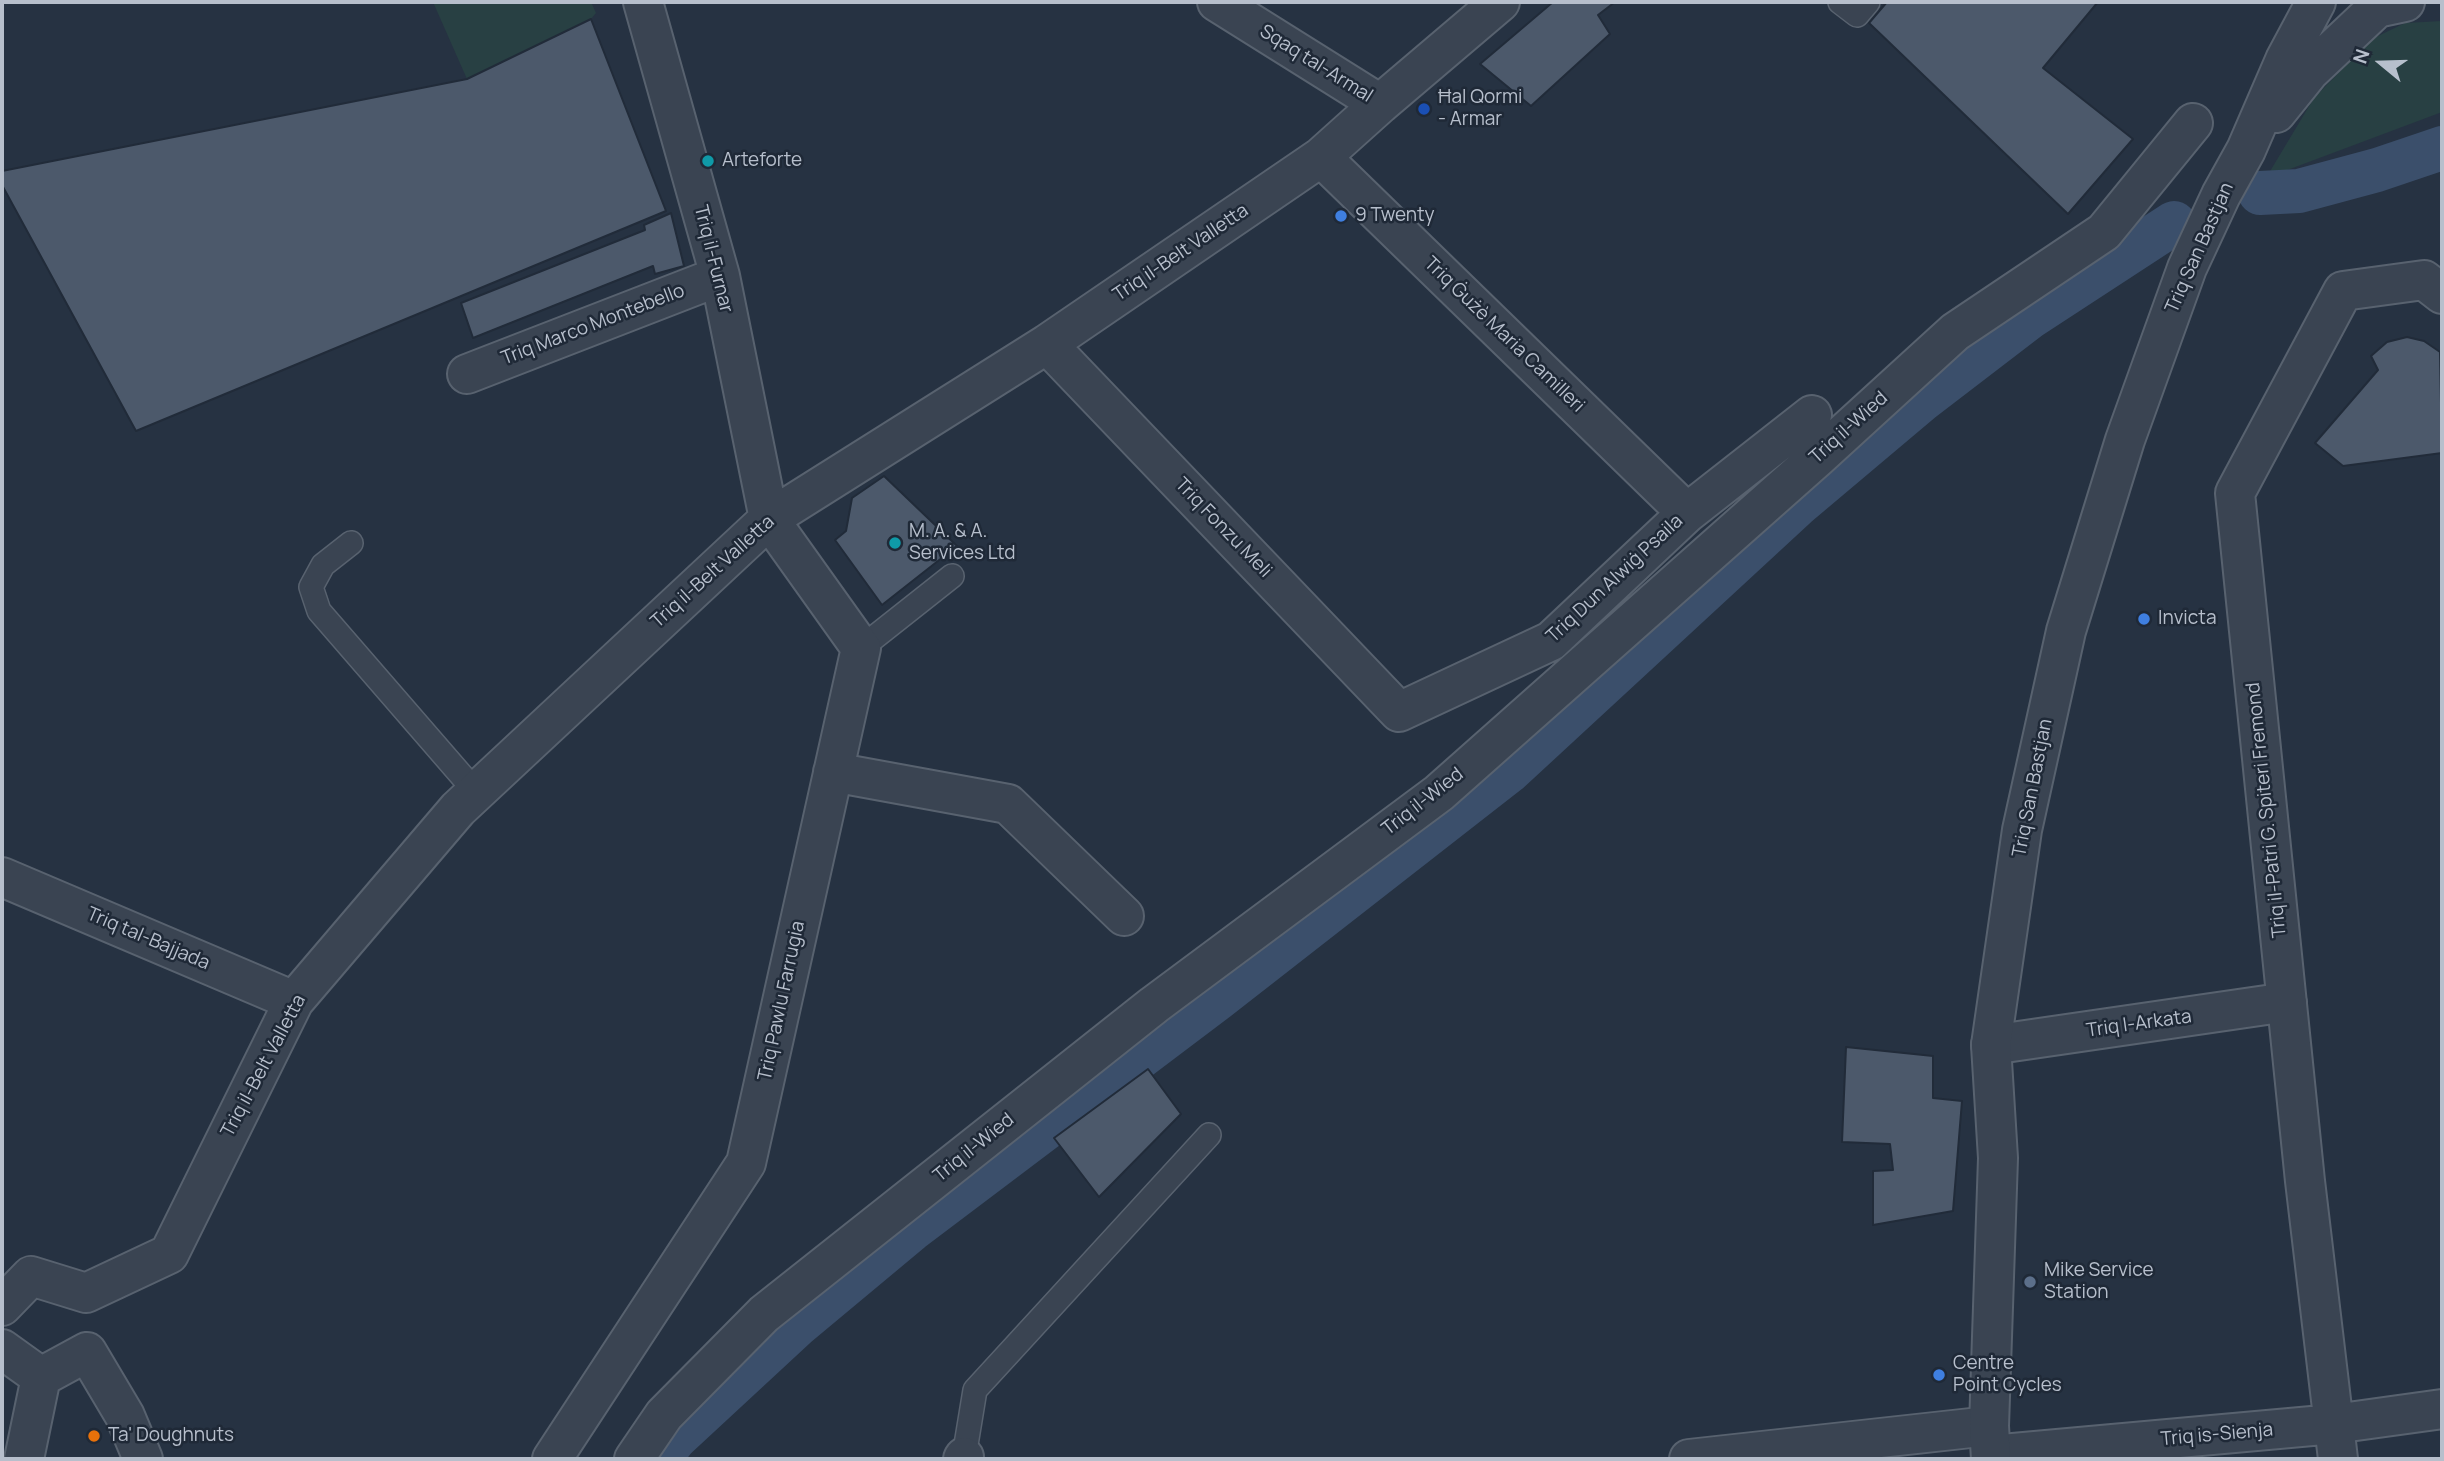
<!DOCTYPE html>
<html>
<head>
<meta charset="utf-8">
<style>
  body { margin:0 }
  #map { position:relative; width:2444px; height:1461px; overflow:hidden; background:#263242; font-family:Manrope,sans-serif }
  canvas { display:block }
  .frame { position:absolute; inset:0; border:4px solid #b7bfcc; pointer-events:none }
  .north { position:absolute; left:2346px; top:28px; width:70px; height:70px; -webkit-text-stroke:5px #1f2937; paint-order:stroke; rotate:289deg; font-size:19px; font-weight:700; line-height:28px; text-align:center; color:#b7bfcc }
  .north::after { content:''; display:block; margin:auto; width:24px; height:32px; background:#b7bfcc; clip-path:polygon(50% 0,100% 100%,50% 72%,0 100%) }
</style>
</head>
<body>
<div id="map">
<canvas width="2444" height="1461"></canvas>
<div class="frame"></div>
<div class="north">N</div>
</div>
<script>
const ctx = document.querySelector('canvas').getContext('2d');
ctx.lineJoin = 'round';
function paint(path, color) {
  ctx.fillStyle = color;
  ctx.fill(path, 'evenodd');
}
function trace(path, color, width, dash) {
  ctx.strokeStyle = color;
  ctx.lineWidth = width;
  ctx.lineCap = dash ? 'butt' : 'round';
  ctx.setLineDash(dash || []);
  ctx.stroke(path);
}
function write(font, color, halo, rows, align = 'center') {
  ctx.font = font + ' Manrope,sans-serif';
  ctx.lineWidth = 5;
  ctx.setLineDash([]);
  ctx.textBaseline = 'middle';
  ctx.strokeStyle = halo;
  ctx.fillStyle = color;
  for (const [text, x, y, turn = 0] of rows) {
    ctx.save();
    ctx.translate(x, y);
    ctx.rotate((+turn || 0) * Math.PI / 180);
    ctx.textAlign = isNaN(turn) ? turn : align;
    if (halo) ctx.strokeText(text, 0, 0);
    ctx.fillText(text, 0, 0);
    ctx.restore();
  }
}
const green = new Path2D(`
  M433,2H591L596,13L591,19L467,79Z
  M2442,21V112L2266,178L2314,98L2372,39L2405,23Z`);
const canal = new Path2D(`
  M2260,193L2299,191L2377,170L2442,148
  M659,1459L675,1438L797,1325L911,1230L1217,999L1508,772L1796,506L1923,399L2030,317L2174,223`);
const building = new Path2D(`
  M1553,2H1615L1598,15L1610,34L1531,106L1480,64Z
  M1887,2H2098L2043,68L2133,139L2068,214L1869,23Z
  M591,19L666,211L136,431L2,185V171L467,79Z
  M671,213L684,266L655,274L653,266L473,338L461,303L645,230L644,225Z
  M2407,337L2424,341L2440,352L2442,453L2343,466L2315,443L2378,370L2371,356L2387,342Z
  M884,476L957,546L882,605L835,540L846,531L852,498Z
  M1846,1047L1933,1056V1098L1962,1101L1953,1211L1873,1225V1171L1893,1170L1890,1144L1842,1142Z
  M1148,1069L1181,1114L1099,1197L1054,1138Z`);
const service = new Path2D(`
  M1840,2L1857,15L1868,2
  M351,543L323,565L311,587L319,611L475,791
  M861,648L952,576
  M964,1457L975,1390L1209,1135`);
const minor = new Path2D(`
  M1217,2L1380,104
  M1321,157L1687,513
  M1047,344L1399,712L1551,641L1687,513L1812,415
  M467,374L720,276
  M833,772L1008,804L1124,916
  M2,877L294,1001
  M1991,1045L2287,1002
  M2,1306L31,1276L86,1293L169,1254L294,1001L458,809L769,519L1047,344L1321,157L1380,104L1500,2
  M2,1349L41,1377
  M87,1352L125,1416L143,1459
  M1991,1455L2334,1424L2442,1409
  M24,1459L41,1377L87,1352
  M552,1459L746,1163L861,648L769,519L720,276L643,2
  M634,1459L664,1415L764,1314L1154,1005L1439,793L1818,457L1955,332L2104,232L2193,123
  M963,1459L964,1457
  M1689,1459L1989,1426
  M2338,1459L2305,1181L2235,493L2343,291L2424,280L2442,294`);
const tertiary = new Path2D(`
  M2276,113L2309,72L2377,8L2405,2
  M1991,1459L1989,1426L1998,1158L1991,1045L2022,830L2066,631L2125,440L2187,268L2221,195L2246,150L2285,60L2316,2`);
const markers = [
  [1424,109,7,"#1a4fb4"],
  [708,161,7,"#0f9aa8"],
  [1341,216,7,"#3f7fe0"],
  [895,543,7,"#0f9aa8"],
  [2144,619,7,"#3f7fe0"],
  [2030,1282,7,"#5c6f8a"],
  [1939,1375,7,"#3f7fe0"],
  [94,1436,7,"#e8710a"]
];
const streetNames = [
  ["Sqaq tal-Armal",1316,64,32],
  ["Triq San Bastjan",2200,248,-66],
  ["Triq il-Belt Valletta",1181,253,-34],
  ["Triq il-Furnar",713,259,76],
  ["Triq Marco Montebello",593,325,-21],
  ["Triq Ġużè Maria Camilleri",1504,335,44],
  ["Triq il-Wied",1849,428,-42],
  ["Triq Fonzu Meli",1223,528,46],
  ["Triq il-Belt Valletta",713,572,-42],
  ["Triq Dun Alwiġ Psaila",1615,579,-43],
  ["Triq San Bastjan",2033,788,-79],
  ["Triq il-Wied",1423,802,-38],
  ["Triq il-Patri G. Spiteri Fremond",2267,810,-96],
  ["Triq tal-Bajjada",148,939,23],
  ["Triq Pawlu Farrugia",782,1001,-78],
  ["Triq l-Arkata",2139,1024,-8],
  ["Triq il-Belt Valletta",264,1066,-62],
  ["Triq il-Wied",974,1148,-39],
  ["Triq is-Sienja",2217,1435,-5]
];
const poiNames = [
  ["Ħal Qormi",1438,98],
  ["- Armar",1438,120],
  ["Arteforte",722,161],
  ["9 Twenty",1355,216],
  ["M. A. & A.",909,532],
  ["Services Ltd",909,554],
  ["Invicta",2158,619],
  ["Mike Service",2044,1271],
  ["Station",2044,1293],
  ["Centre",1953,1364],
  ["Point Cycles",1953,1386],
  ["Ta' Doughnuts",108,1436]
];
paint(green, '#284043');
trace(canal, '#3b4f6b', 44);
paint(building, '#4c596b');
trace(building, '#212b39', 2);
trace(service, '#58626f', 26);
trace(minor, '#58626f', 42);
trace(tertiary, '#58626f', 42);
trace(service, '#3a4452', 23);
trace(minor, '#3a4452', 38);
trace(tertiary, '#3a4452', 38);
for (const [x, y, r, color] of markers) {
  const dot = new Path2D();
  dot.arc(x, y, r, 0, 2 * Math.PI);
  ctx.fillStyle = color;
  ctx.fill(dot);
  trace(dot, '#1f2937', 2.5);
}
write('19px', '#b7bfcc', '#1f2937', streetNames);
write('19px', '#b7bfcc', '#1f2937', poiNames, 'left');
</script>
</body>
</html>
